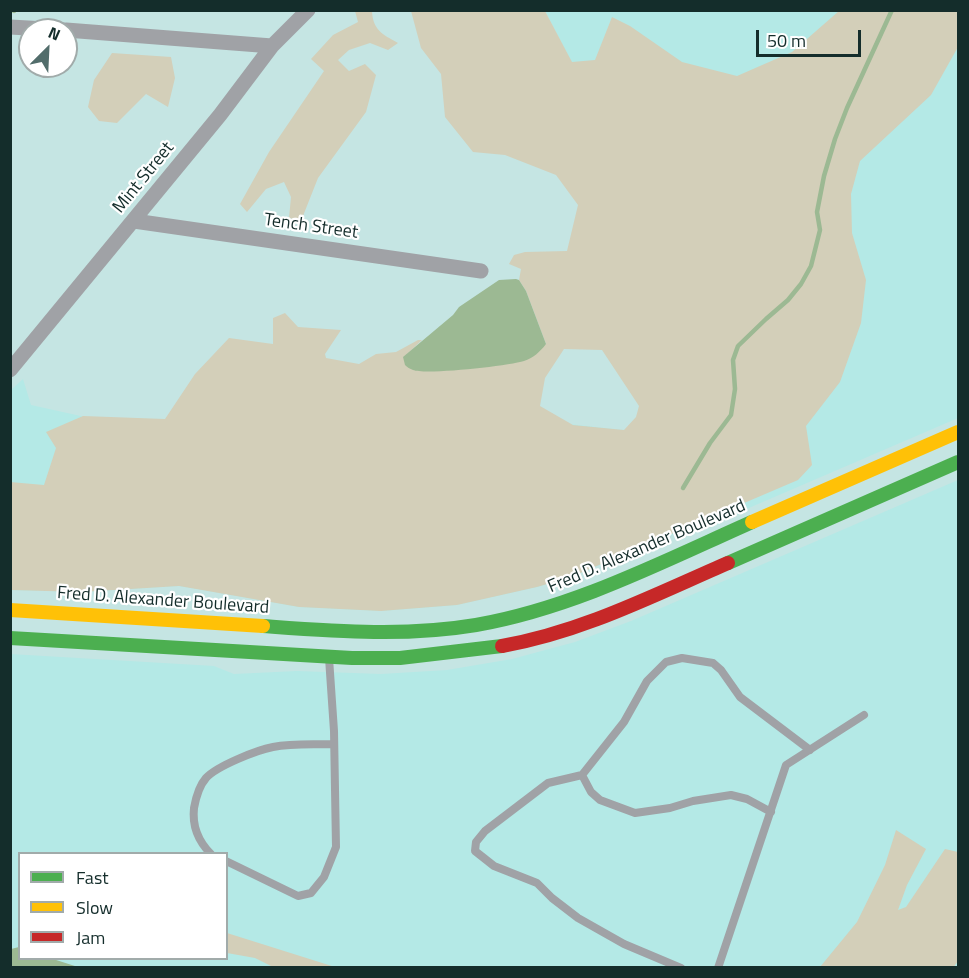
<!DOCTYPE html>
<html>
<head>
<meta charset="utf-8">
<style>
  body { margin:0 }
  #map { position:relative; width:969px; height:978px; overflow:hidden; background:#c5e5e3; font-family:"Titillium Web",sans-serif }
  canvas { display:block }
  .frame { position:absolute; inset:0; border:12px solid #142d2b; pointer-events:none }
  .legend { position:absolute; left:18px; top:852px; width:210px; height:108px; box-sizing:border-box; background:#fff; border:2px solid #a1abaa; margin:0; padding:8px 10px; list-style:none; font-size:18px; color:#142d2b }
  .legend li { display:flex; align-items:center; gap:12px; height:30px }
  .legend b { width:30px; border:2px solid #a1abaa }
  .north { position:absolute; left:18px; top:18px; width:60px; height:60px; box-sizing:border-box; background:#fff; border:2px solid #a1abaa; border-radius:50%; rotate:24deg; font-size:16px; font-weight:700; line-height:24px; text-align:center; color:#142d2b }
  .north::after { content:''; display:block; margin:auto; width:21px; height:27px; background:#526d6b; clip-path:polygon(50% 0,100% 100%,50% 72%,0 100%) }
  .scale { position:absolute; left:756px; top:30px; width:105px; height:27px; box-sizing:border-box; border:3px solid #142d2b; border-top:0; padding-left:8px; font-size:18px; line-height:21px; white-space:nowrap; color:#142d2b; -webkit-text-stroke:4px #fff; paint-order:stroke }
</style>
</head>
<body>
<div id="map">
<canvas width="969" height="978"></canvas>
<div class="frame"></div>
<ul class="legend">
<li><b style="height:8px;background:#4caf50"></b>Fast</li>
<li><b style="height:8px;background:#ffc107"></b>Slow</li>
<li><b style="height:8px;background:#c62828"></b>Jam</li>
</ul>
<div class="north">N</div>
<div class="scale">50 m</div>
</div>
<script>
const ctx = document.querySelector('canvas').getContext('2d');
ctx.lineJoin = 'round';
function paint(path, color) {
  ctx.fillStyle = color;
  ctx.fill(path, 'evenodd');
}
function trace(path, color, width, dash) {
  ctx.strokeStyle = color;
  ctx.lineWidth = width;
  ctx.lineCap = dash ? 'butt' : 'round';
  ctx.setLineDash(dash || []);
  ctx.stroke(path);
}
function write(font, color, halo, rows, align = 'center') {
  ctx.font = font + ' "Titillium Web",sans-serif';
  ctx.lineWidth = 4.5;
  ctx.setLineDash([]);
  ctx.textBaseline = 'middle';
  ctx.strokeStyle = halo;
  ctx.fillStyle = color;
  for (const [text, x, y, turn = 0] of rows) {
    ctx.save();
    ctx.translate(x, y);
    ctx.rotate((+turn || 0) * Math.PI / 180);
    ctx.textAlign = isNaN(turn) ? turn : align;
    if (halo) ctx.strokeText(text, 0, 0);
    ctx.fillText(text, 0, 0);
    ctx.restore();
  }
}
const built = new Path2D(`
  M545,11H958V418L693,532L692,527L571,577L537,587L457,605L381,611L299,607L179,586L82,592L11,590V390L23,379L31,405L284,461L309,395L694,438L658,228Z
  M958,480V967H11L10,654L214,666L234,674L297,671L381,674L447,670L512,659L575,642L631,621ZM20,854H226V958H20Z`);
const green = new Path2D(`
  M355,11H372C373,30 382,34 398,43L388,50L370,43L349,50L338,60L349,71L365,64L376,75L366,112L318,178L301,221L289,218L291,197L284,182L266,189L247,212L240,204L269,152L324,71L311,59L333,35L358,22Z
  M411,11H545L572,62L595,60L612,17L630,26L682,62L737,76L792,52L839,11H958V47L931,95L860,161L851,194L852,233L866,280L861,323L840,382L806,426L812,465L798,480L571,577L537,587L457,605L381,611L299,607L179,586L82,592L11,590L10,482L44,485L56,448L46,432L83,416L165,419L195,374L229,338L273,344V318L285,313L298,327L341,330L325,354L326,358L359,364L376,354L396,352L418,340H422L403,358L546,344L526,291L519,280L521,269L509,264L514,255L525,252L567,251L578,205L556,175L505,155L473,152L445,117L441,74L421,48ZM564,349L602,350L639,406L636,417L624,430L573,425L540,406L545,378Z
  M112,53L171,57L175,78L168,107L146,94L117,123L99,121L88,107L94,80Z
  M896,830L926,849L907,885L898,910L906,907L945,849L958,852V961L953,968L820,967L857,922L885,865Z
  M227,933L335,967H273L255,958L227,953Z`);
const water = new Path2D(`
  M516,279L519,280L526,291L546,344C540,352 533,358 524,361C508,366 426,375 413,370C410,369 407,367 405,365L403,357L453,315L459,307L499,280Z
  M19,947L20,958L53,959L78,967H11V949Z`);
const stream = new Path2D(`
  M14,11V10
  M683,488L710,443L731,415L735,389L733,360L738,346L766,319L788,300L801,284L811,266L820,230L817,212L824,176L835,139L847,108L892,10`);
const lane = new Path2D(`
  M582,775L591,792L600,800L635,813L670,808L693,801L731,795L747,799L771,812
  M211,854C198,841 192,826 194,808C196,797 199,786 206,778C217,766 257,750 273,747C293,743 314,745 334,744
  M226,861L298,896L311,893L324,877L336,847L334,731L329,658
  M681,968L624,944L578,918L552,898L537,883L494,866L475,851L476,842L485,831L548,783L582,775L624,722L647,681L666,662L682,658L713,663L721,670L740,697L810,750
  M718,968L786,765L864,715`);
const street = new Path2D(`
  M10,27L64,30
  M66,30L272,46
  M134,221L481,271
  M10,370L220,115L272,46L308,10`);
const fast = new Path2D(`
  M728,563L958,462
  M263,626C333,631 405,637 476,625C573,608 662,562 752,522
  M10,638L352,658H400L502,646`);
const slow = new Path2D(`
  M752,522L958,432
  M10,610L263,626`);
const jam = new Path2D(`
  M502,646C582,632 654,595 728,563`);
const streetNames = [
  ["Mint Street",144,178,-51],
  ["Tench Street",311,227,8],
  ["Fred D. Alexander Boulevard",647,547,-23],
  ["Fred D. Alexander Boulevard",163,601,4]
];
paint(built, '#b4e9e6');
paint(green, '#d3cfb9');
paint(water, '#9cb993');
trace(stream, '#9cb993', 4.5);
trace(lane, '#a0a2a6', 8);
trace(street, '#a0a2a6', 15);
trace(fast, '#4caf50', 14);
trace(slow, '#ffc107', 14);
trace(jam, '#c62828', 14);
write('18px', '#142d2b', '#fff', streetNames);
</script>
</body>
</html>
